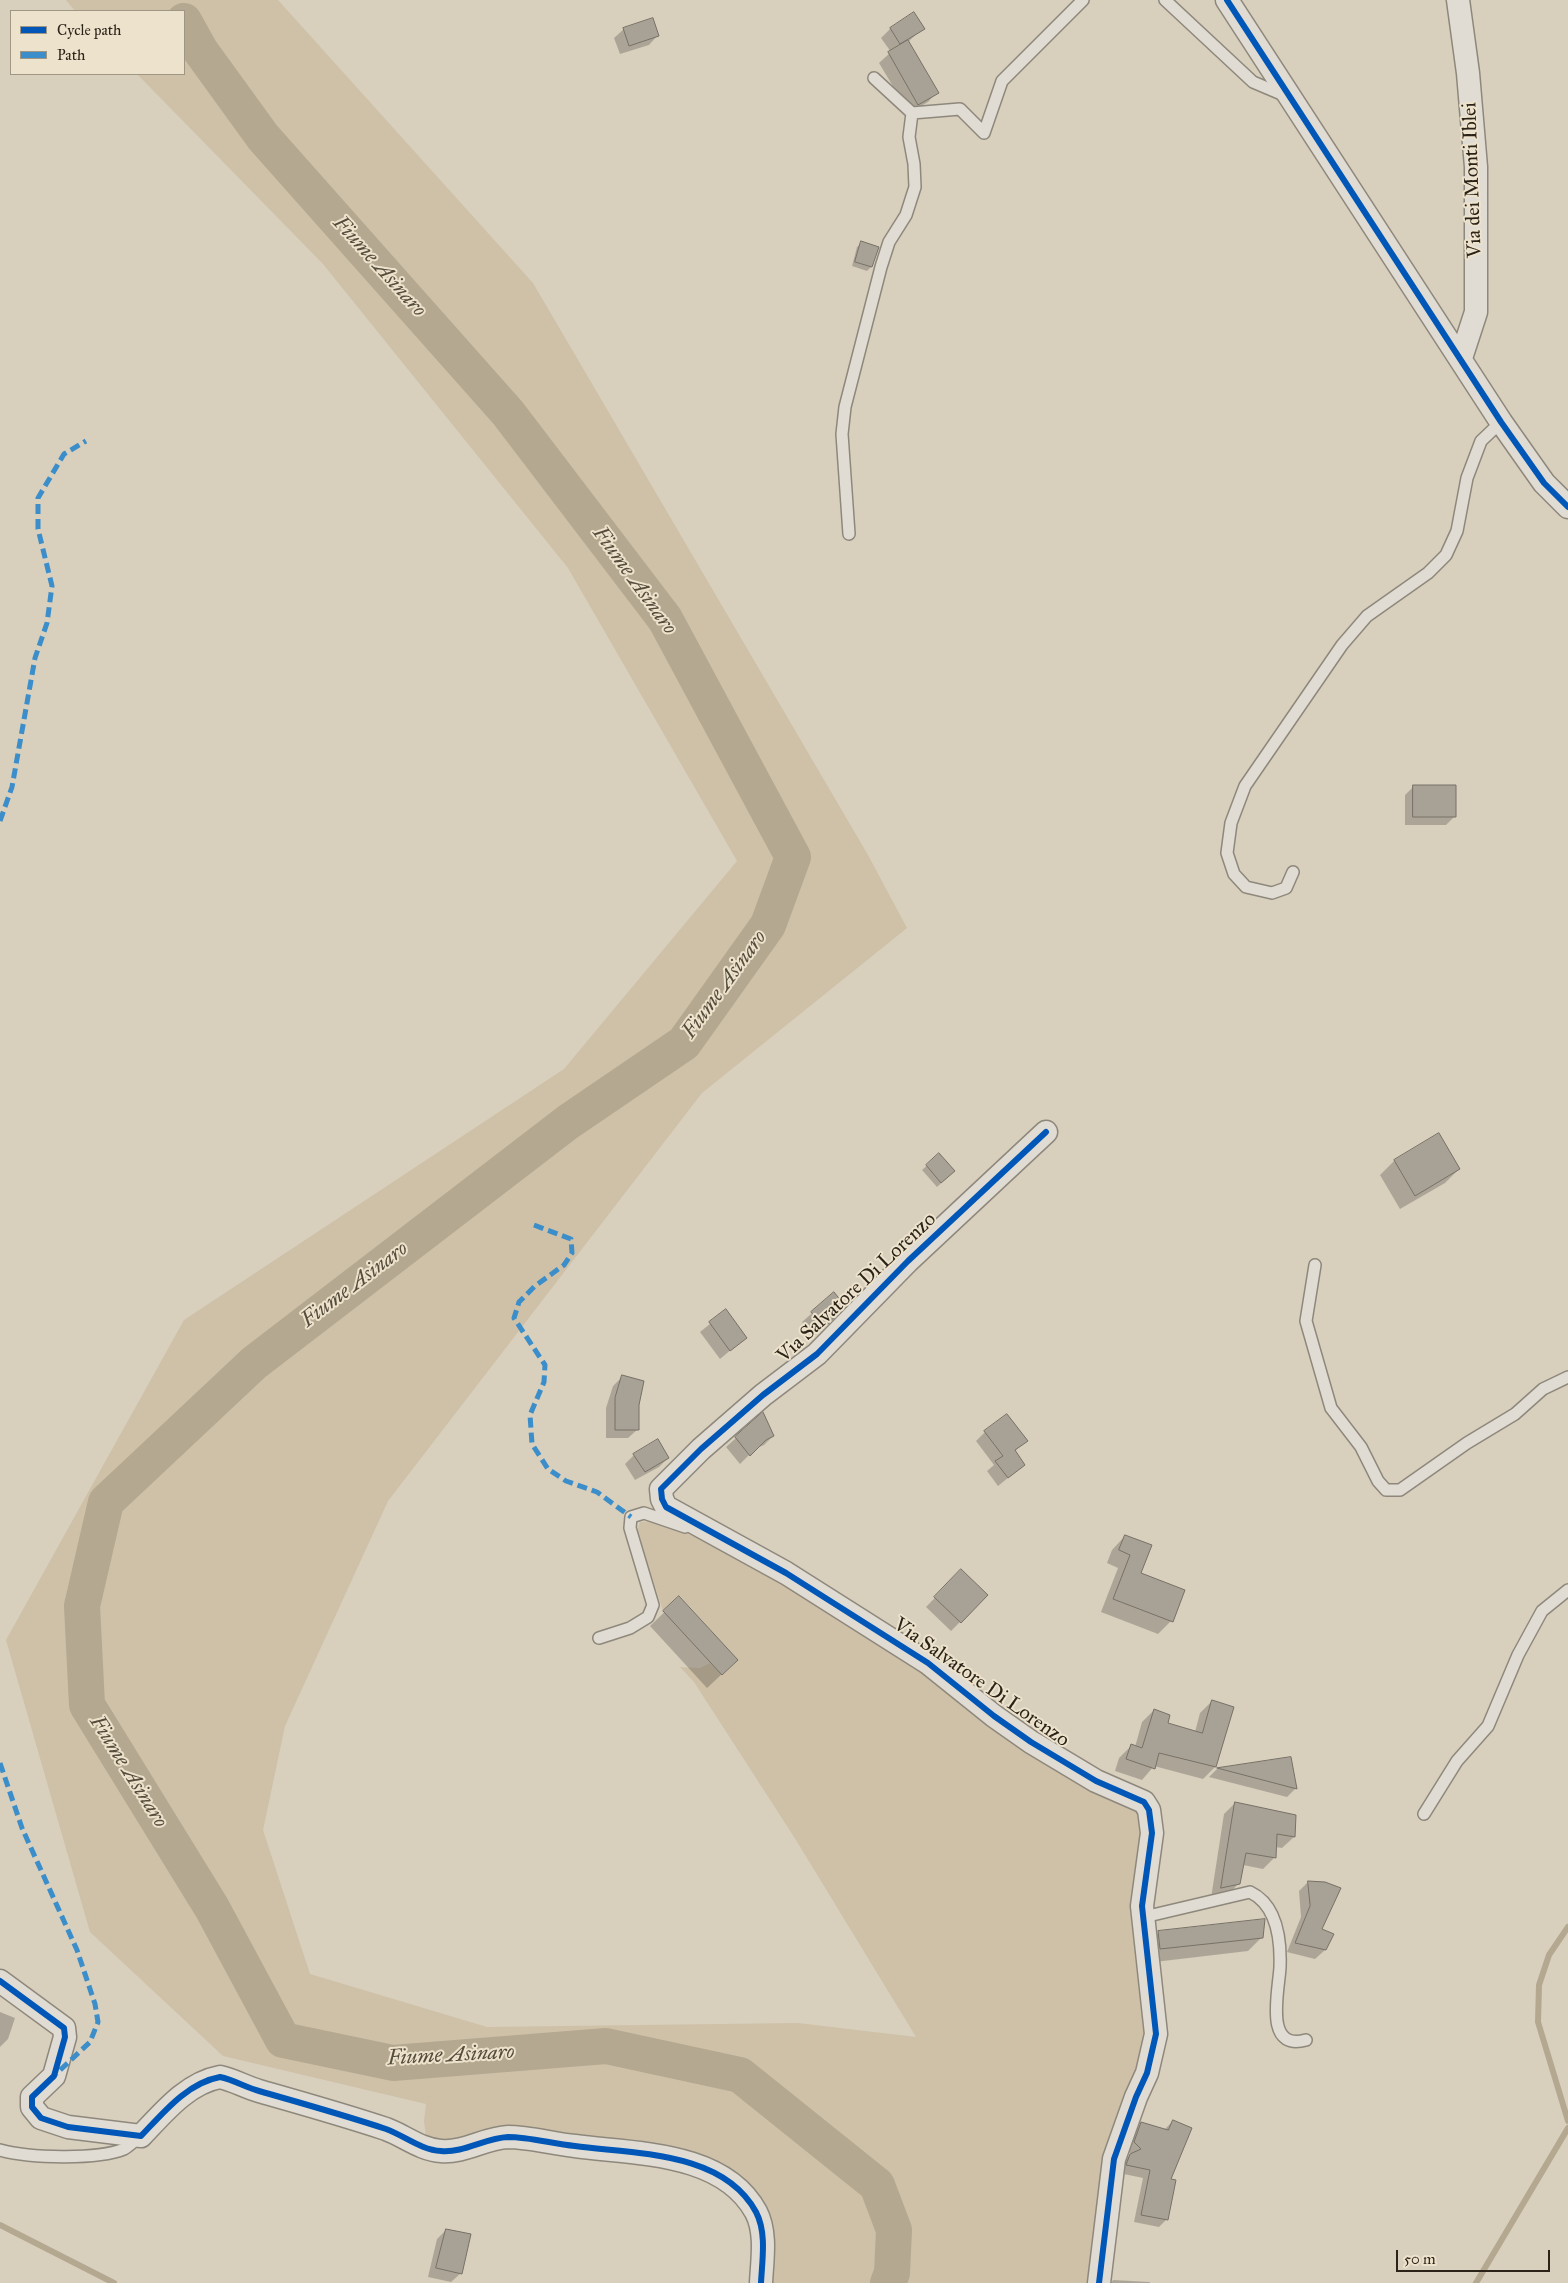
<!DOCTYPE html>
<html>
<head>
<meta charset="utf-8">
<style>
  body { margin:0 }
  #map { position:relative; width:1568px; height:2283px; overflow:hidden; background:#d8cfbd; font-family:"IM FELL Great Primer",serif }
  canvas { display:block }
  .legend { position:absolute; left:10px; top:10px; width:175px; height:65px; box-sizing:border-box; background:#ede2cc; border:1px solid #a09684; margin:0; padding:6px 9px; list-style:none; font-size:15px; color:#2c2318 }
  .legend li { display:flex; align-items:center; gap:10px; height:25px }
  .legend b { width:25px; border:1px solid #a09684 }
  .scale { position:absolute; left:1396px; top:2250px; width:154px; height:22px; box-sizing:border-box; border:2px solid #2c2318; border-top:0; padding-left:6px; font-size:15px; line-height:18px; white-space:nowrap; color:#2c2318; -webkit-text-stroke:4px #ede2cc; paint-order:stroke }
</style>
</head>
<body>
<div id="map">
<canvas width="1568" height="2283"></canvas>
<ul class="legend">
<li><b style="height:6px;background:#0057b8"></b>Cycle path</li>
<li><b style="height:6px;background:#3b8ec9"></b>Path</li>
</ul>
<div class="scale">50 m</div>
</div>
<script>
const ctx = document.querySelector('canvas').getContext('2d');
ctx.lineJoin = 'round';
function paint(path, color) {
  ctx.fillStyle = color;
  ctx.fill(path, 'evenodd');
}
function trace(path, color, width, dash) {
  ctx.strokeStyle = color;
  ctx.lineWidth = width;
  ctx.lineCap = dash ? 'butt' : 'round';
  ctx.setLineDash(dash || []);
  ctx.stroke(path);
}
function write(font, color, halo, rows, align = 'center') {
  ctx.font = font + ' "IM FELL Great Primer",serif';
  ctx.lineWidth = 4;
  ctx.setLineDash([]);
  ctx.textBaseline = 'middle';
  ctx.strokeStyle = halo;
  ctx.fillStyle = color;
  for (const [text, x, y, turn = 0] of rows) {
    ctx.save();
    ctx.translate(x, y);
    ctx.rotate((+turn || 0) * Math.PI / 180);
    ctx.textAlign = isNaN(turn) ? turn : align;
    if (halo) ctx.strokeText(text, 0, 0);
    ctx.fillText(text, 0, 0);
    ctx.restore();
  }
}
const green = new Path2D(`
  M66,0H278L533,283L868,855L907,928L702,1093L388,1501L285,1726L263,1830L310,1974L487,2027L798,2023L916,2037L796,1840L694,1682L680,1667L700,1668L710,1663L722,1675L738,1660L680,1596L663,1611L637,1531L640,1522L654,1521L740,1554L1144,1812L1150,2013L1091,2283H766L763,2213L674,2155L427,2144L424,2121L426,2104L223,2056L90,1932L6,1640L184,1320L564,1069L737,861L568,568L323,264L137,74H184V11H75Z`);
const shadow = new Path2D(`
  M923,28L908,42L937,92L928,102L909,113L879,63L891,52L881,38L890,29Z
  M624,29L658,35L649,45L620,54L614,38Z
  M862,243L871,267L867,271L852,266L857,247Z
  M1414,786L1455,816L1446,825H1405V795Z
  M1439,1135L1459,1169L1445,1183L1400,1209L1380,1175L1394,1161Z
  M939,1155L950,1175L937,1187L922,1170Z
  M834,1294L844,1306L814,1336L802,1322Z
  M726,1311L745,1338L720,1359L700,1332Z
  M622,1377L638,1405V1429L628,1438H606V1408L613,1386Z
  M763,1414L773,1436L764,1445L755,1449L740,1464L726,1447Z
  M985,1432L1026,1441L1014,1452L1024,1465L998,1486L987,1471L994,1465L976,1441Z
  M634,1455L668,1458L659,1467L635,1480L625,1464Z
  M1125,1536L1140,1574L1171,1621L1158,1634L1101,1612L1118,1568L1107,1563L1112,1550Z
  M961,1571L986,1596L951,1631L926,1607Z
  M679,1598L722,1674L707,1688L650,1626Z
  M1212,1701L1233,1707L1215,1767L1203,1779L1154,1766L1142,1780L1115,1771L1119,1758L1131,1746L1135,1747L1142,1722L1154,1710L1166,1724L1195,1732L1200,1713Z
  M1290,1758L1296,1788L1287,1797L1209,1777L1217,1769Z
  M1235,1803L1294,1837L1282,1848L1275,1847L1274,1858L1263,1869L1243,1865L1239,1883L1228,1895L1211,1898L1224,1814Z
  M1308,1882L1325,1950L1315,1959L1287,1952L1301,1917L1299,1891Z
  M1159,1932L1262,1937L1248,1951L1146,1963L1144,1946Z
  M0,2012L15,2018L8,2039L0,2047Z
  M1173,2121L1167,2219L1159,2227L1134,2222L1143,2178L1119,2173L1122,2163L1131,2154L1127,2150L1133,2132L1141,2124L1165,2129Z
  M446,2230L461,2273L451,2282L428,2277L437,2239Z
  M1113,2280L1150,2282V2283H1111Z`);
const stream = new Path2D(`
  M1568,1927L1549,1955L1539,1985L1538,2022L1568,2121
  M0,2225L114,2283
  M1476,2283L1568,2128`);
const river = new Path2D(`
  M184,21L200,50L263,137L508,413L665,619L793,857L768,925L684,1043L568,1122L254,1363L106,1502L82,1606L87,1705L212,1908L283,2040L393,2063L606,2046L740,2075L877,2185L894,2230L892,2273L888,2283`);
const building = new Path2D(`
  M914,12L925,29L900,44L890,28Z
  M653,18L659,36L629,46L623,28Z
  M908,40L939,93L918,105L888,52Z
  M861,241L879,247L872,267L855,262Z
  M1413,785H1456V817H1413Z
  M1439,1133L1460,1169L1415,1196L1394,1160Z
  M939,1153L955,1171L941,1183L926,1165Z
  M834,1292L845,1306L824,1328L811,1312Z
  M726,1309L747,1338L730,1351L709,1322Z
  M622,1375L644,1381L639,1405V1430H615V1398Z
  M763,1412L774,1436L766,1440L750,1456L735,1437Z
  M1007,1414L1028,1441L1015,1450L1025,1465L1008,1478L995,1461L1003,1456L984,1431Z
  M658,1439L669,1458L645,1472L633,1454Z
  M1125,1535L1152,1545L1141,1573L1185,1590L1173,1622L1113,1599L1130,1555L1119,1550Z
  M961,1569L988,1595L961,1623L934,1597Z
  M679,1596L738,1660L722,1675L663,1611Z
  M1212,1700L1234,1707L1216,1767L1159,1753L1155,1769L1126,1759L1131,1744L1142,1748L1154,1709L1170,1715L1168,1723L1202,1733Z
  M1291,1757L1297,1789L1217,1768Z
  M1235,1802L1296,1815L1295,1837L1277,1834L1276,1858L1246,1853L1240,1884L1221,1888Z
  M1308,1881L1325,1882L1341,1888L1322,1929L1334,1934L1326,1950L1295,1943L1310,1906Z
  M1265,1919L1263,1938L1160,1949L1158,1931Z
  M1173,2120L1192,2128L1171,2179L1176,2180L1168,2220L1141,2215L1150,2170L1126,2165L1130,2154L1141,2149L1134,2142L1141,2122L1168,2130Z
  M446,2229L471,2234L462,2274L436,2268Z`);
const lane = new Path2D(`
  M1165,0L1253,82L1286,96
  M874,78L912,113L960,109L984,133L1002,81L1083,0
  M849,534L842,434L845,407L881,267L889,242L906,215L915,187L914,164L909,137L912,113
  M1293,872L1286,888L1272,893L1246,887L1234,874L1227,853L1231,823L1245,786L1342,645L1367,616L1428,573L1446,555L1457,531L1467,478L1481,441L1501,422
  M1315,1265L1306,1321L1331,1408L1361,1447L1378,1481L1386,1490H1400L1467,1443L1515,1414L1543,1389L1568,1377
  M599,1638L630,1628L648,1617L653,1605L630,1528L631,1517L644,1513L685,1527
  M1424,1814L1457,1761L1488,1726L1518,1655L1542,1611L1568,1590
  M1144,1917L1250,1892C1277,1905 1281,1939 1280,1967C1279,1990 1263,2052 1306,2040
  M0,2150C29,2158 97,2160 124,2149C129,2146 134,2141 139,2137`);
const street = new Path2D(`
  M1227,0L1501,422L1544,483L1568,507
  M1458,0L1468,73L1476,167V312L1461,358
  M1046,1132L908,1261L817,1354L763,1395L701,1449L661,1489L662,1499L666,1507L786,1573L928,1663L994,1716L1031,1742L1096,1781L1144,1802L1149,1810L1152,1833L1142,1906L1156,2034L1147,2073L1136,2097L1114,2159L1099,2283
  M0,1981L64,2028L65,2037L54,2076L32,2097V2107L41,2118L68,2127L141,2136C163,2113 187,2083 220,2077C234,2080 245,2087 259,2091C301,2103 344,2115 386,2129C405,2136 421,2150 441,2151C464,2153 485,2138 508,2137C530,2137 553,2144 575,2146C634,2154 723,2151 756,2212C767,2233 762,2261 761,2283`);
const quiet = new Path2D(`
  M0,821L12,787L35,658L47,623L52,586L38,529V498L64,454L86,441
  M534,1225L571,1239L572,1253L564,1265L535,1286L519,1302L514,1318L545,1365L544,1382L530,1415L532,1444L548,1469L566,1481L597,1492L631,1517
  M0,1763L22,1828L77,1950L95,2004L98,2022L90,2042L56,2074`);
const cycleway = new Path2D(`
  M1227,0L1501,422L1544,483L1568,507
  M1046,1132L908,1261L817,1354L763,1395L701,1449L661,1489L662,1499L666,1507L786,1573L928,1663L994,1716L1031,1742L1096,1781L1144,1802L1149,1810L1152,1833L1142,1906L1156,2034L1147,2073L1136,2097L1114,2159L1099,2283
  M0,1981L64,2028L65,2037L54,2076L32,2097V2107L41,2118L68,2127L141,2136C163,2113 187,2083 220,2077C234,2080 245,2087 259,2091C301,2103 344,2115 386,2129C405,2136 421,2150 441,2151C464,2153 485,2138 508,2137C530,2137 553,2144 575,2146C634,2154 723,2151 756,2212C767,2233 762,2261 761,2283`);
const streetNames = [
  ["Via dei Monti Iblei",1473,180,-92],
  ["Via Salvatore Di Lorenzo",857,1288,-43],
  ["Via Salvatore Di Lorenzo",981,1683,35]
];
const waterNames = [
  ["Fiume Asinaro",379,267,48],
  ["Fiume Asinaro",634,581,54],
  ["Fiume Asinaro",725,985,-54],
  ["Fiume Asinaro",355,1285,-37],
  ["Fiume Asinaro",128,1772,58],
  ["Fiume Asinaro",451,2056,-3]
];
paint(green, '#cec1a8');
paint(shadow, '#0003');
trace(stream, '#b4a890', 6);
trace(river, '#b4a890', 36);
paint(building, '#a8a195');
trace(building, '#767066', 1);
trace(lane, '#8e887c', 14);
trace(street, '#8e887c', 25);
trace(lane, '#e0dcd3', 11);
trace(street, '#e0dcd3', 22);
trace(quiet, '#3b8ec9', 5, [10, 5]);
trace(cycleway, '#0057b8', 6);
write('20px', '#2c2318', '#ede2cc', streetNames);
write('italic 21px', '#564c3b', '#ede2cc', waterNames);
</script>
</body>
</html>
